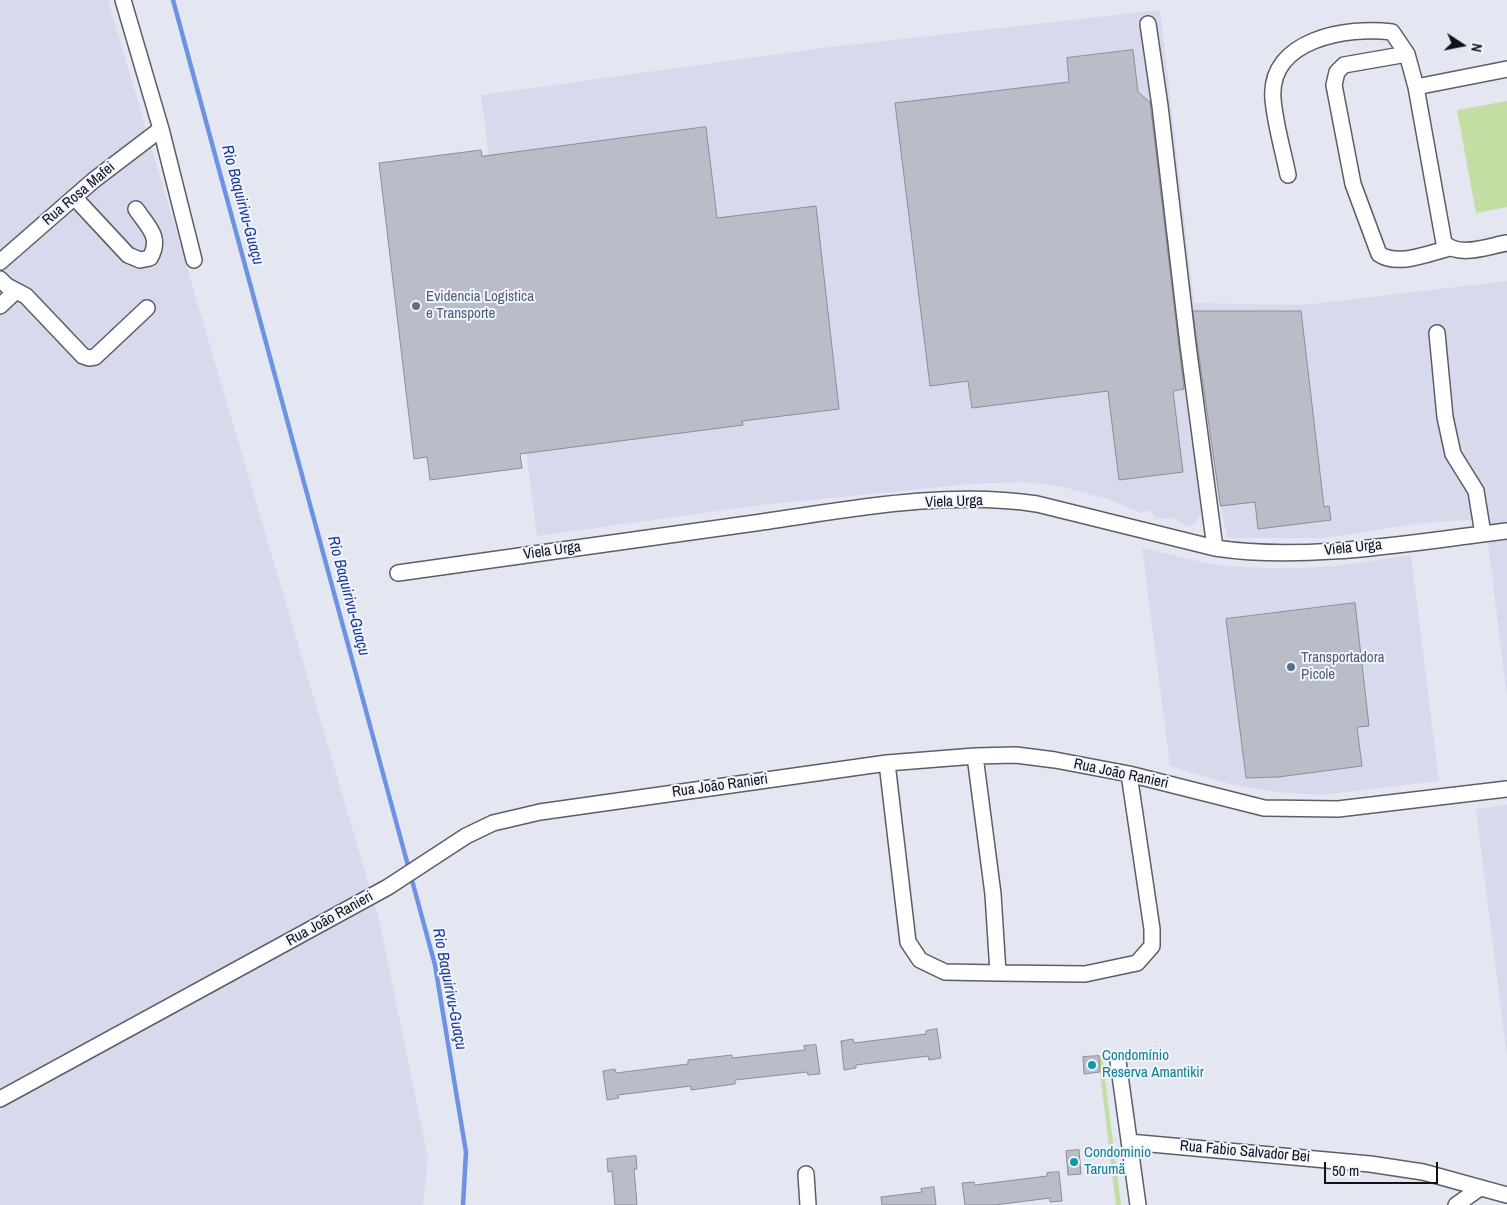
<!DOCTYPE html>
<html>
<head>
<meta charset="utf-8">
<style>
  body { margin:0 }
  #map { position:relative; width:1507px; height:1205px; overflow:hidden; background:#e4e7f2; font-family:"Archivo Narrow",sans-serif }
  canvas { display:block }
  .north { position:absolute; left:1437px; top:20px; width:50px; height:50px; -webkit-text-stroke:4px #f1f4ff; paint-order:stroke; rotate:101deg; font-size:14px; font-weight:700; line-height:20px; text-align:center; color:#111216 }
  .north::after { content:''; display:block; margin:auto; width:18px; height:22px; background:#111216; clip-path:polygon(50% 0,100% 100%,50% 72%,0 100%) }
  .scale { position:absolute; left:1324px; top:1162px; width:114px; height:22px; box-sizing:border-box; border:2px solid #111216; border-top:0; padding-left:6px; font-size:15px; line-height:18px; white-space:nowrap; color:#111216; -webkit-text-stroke:4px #f1f4ff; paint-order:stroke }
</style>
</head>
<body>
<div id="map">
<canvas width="1507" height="1205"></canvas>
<div class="north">N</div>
<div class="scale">50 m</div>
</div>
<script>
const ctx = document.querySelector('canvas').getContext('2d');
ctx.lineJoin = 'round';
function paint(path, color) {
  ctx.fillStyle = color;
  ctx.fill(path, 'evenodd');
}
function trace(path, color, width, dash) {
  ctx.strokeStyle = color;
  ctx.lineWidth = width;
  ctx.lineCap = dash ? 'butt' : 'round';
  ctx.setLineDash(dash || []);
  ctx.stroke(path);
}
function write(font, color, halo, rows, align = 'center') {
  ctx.font = font + ' "Archivo Narrow",sans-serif';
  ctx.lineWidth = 4;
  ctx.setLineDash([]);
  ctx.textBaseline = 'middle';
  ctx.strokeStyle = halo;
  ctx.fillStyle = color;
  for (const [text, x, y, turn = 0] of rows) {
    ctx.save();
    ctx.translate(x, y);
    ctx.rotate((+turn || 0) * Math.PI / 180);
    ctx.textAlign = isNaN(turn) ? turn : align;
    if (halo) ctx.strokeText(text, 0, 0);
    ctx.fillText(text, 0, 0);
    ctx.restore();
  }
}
const built = new Path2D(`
  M0,0H108L379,919L428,1158L423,1205H0Z
  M1160,10L1194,303L1303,305L1507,281V697L1485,519L1423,523L1324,538H1227L1221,506L1202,509L1196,523L1188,527L1172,518L1156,519L1149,510L1141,513L1108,499L1059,486L1023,482L970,484L761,505L537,536L481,95L822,48Z
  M1142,548L1215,565L1263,568H1303L1336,566L1411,555L1439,781L1321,795L1276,792L1230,784L1170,766Z
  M1507,805V1057L1476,809Z`);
const green = new Path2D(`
  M1507,101V207L1476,213L1457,110Z
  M1102,1055L1121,1205H1116L1100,1072L1099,1056Z`);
const stream = new Path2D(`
  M173,0L435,965L466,1152L463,1205`);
const building = new Path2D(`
  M1133,50L1138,92L1150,102L1184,389L1173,391L1183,472L1119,480L1108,391L972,408L968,381L930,386L895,103L1069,82L1067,58Z
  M706,127L717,218L816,206L839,409L742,421L743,425L520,454L522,468L430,480L427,457L414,459L379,163L481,150L482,156Z
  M1193,311H1301L1324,507L1329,506L1331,520L1258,529L1255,502L1221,506Z
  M1355,603L1369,726L1357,727L1362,766L1278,777L1246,778L1226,619Z
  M937,1029L941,1058L929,1060L928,1056L856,1065V1068L844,1070L841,1041L853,1039L854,1043L926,1034V1031Z
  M816,1045L820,1074L808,1075L807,1072L735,1080V1084L691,1090V1086L618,1095L619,1098L607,1100L603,1071L615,1069L616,1073L688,1064V1060L732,1055V1058L805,1050L804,1046Z
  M1099,1056L1100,1072L1084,1074L1083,1057Z
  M1079,1150L1081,1174L1068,1175L1066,1151Z
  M636,1156L637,1169H634L637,1205H615L612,1171L608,1172L607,1159Z
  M1059,1172L1062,1201L1050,1202V1198L995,1205H965L962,1183L974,1182L975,1185L1047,1176V1173Z
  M934,1187L936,1205H882L881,1197L922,1192L921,1189Z`);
const minor = new Path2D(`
  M123,0L161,129L194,260
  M1148,24L1160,106L1188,345L1215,548
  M1407,54L1344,65L1337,72L1334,85L1353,184L1379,254C1398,267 1429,253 1450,248
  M1416,87L1444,243C1460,258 1488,246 1507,243
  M1288,175C1283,150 1275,124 1273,99C1268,39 1348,26 1392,32L1407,54L1416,87L1507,69
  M74,197L128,255L140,260L150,258C162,237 148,227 136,209
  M0,262L94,180L161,129
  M0,279L7,286L26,296L83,356L89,358L95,357L147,308
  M0,306L16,291
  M1437,333L1445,417L1453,454L1476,491L1483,534
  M398,573C517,556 636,540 755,523C847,510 944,490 1037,504L1215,548C1309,562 1413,542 1507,531
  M975,756L993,894L998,973L1085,974L1137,963L1152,946V929L1129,774
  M887,763L908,942L920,960L945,972L998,973
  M1118,1061L1138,1205
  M0,1099L388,887L466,836L493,823L540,812L887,763L975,756L1016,755L1055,760L1129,774L1264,808L1338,809L1507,789
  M1129,1142L1370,1164L1423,1172L1507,1195
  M806,1174L808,1205
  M1456,1205L1480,1188`);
const markers = [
  [416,306,5,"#5c6f8a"],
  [1291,667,5,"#5c6f8a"],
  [1092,1065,5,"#0f9aa8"],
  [1074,1162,5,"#0f9aa8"]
];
const streetNames = [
  ["Rua Rosa Mafei",79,194,-40],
  ["Viela Urga",954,502,-2],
  ["Viela Urga",1353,548,-6],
  ["Viela Urga",552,551,-8],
  ["Rua João Ranieri",1121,774,12],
  ["Rua João Ranieri",720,786,-8],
  ["Rua João Ranieri",330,919,-29],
  ["Rua Fabio Salvador Bei",1245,1152,5]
];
const serviceNames = [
  ["Evidencia Logistica",426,297],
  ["e Transporte",426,314],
  ["Transportadora",1301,658],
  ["Picole",1301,675]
];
const cultureNames = [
  ["Condomínio",1102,1056],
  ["Reserva Amantikir",1102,1073],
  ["Condominio",1084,1153],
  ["Tarumã",1084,1170]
];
const waterNames = [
  ["Rio Baquirivu-Guaçu",242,205,75],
  ["Rio Baquirivu-Guaçu",348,596,75],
  ["Rio Baquirivu-Guaçu",449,989,79]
];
paint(built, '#d6daec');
paint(green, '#c2dea2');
trace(stream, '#6e92e2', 4.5);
paint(building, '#babcc7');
trace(building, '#8b8e98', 1);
trace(minor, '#5c5e67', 18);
trace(minor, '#fff', 15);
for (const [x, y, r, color] of markers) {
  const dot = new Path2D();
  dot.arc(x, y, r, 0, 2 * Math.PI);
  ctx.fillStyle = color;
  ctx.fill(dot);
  trace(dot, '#f1f4ff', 2);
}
write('15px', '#111216', '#f1f4ff', streetNames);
write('15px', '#4e5e75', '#f1f4ff', serviceNames, 'left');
write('15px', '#0d838f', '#f1f4ff', cultureNames, 'left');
write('italic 16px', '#193b97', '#f1f4ff', waterNames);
</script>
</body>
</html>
